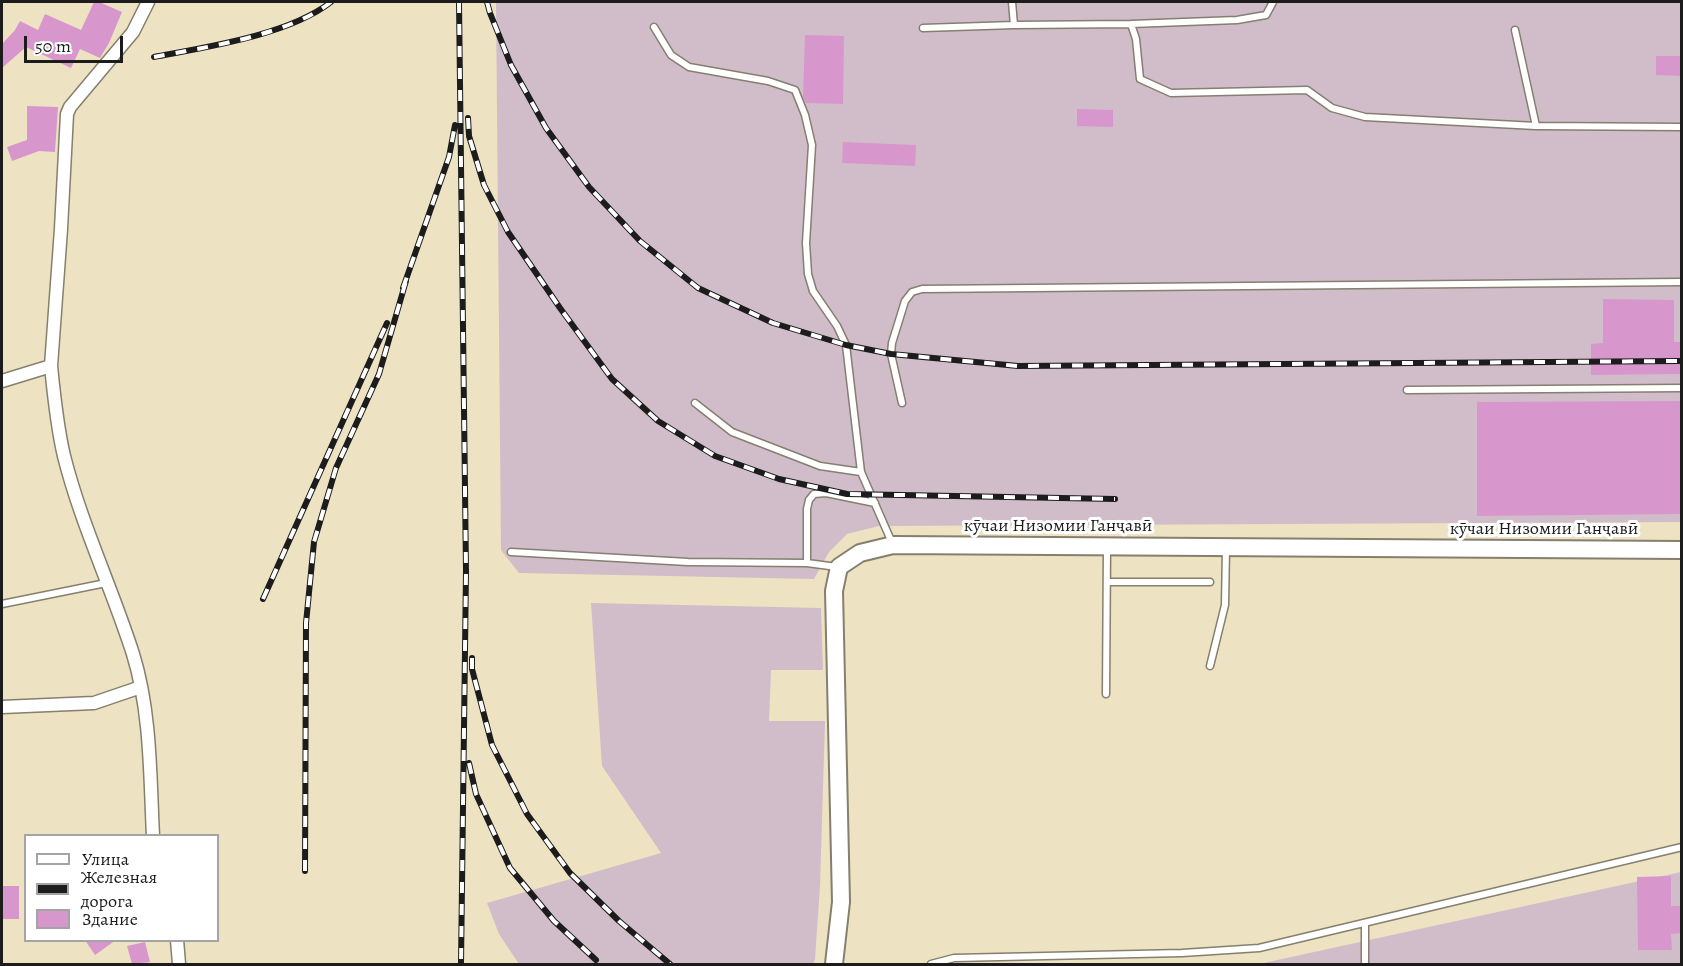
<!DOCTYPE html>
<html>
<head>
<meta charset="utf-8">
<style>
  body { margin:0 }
  #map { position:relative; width:1683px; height:966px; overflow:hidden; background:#ede2c1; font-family:Alegreya,serif }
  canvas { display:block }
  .frame { position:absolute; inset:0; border:3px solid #1c1c1c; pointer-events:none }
  .legend { position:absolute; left:24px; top:834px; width:195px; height:108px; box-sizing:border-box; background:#fff; border:2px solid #a4a4a4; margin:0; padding:8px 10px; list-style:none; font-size:18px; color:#1c1c1c }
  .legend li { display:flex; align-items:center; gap:12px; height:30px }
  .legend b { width:30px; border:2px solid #a4a4a4 }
  .scale { position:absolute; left:24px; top:36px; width:99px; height:27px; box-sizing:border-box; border:3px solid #1c1c1c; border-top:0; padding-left:8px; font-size:18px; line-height:21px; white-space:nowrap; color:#1c1c1c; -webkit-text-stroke:4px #fff; paint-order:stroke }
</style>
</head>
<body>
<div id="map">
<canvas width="1683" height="966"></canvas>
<div class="frame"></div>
<ul class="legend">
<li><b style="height:8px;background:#fff"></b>Улица</li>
<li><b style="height:8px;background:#1c1c1c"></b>Железная дорога</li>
<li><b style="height:16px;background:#d897cc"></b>Здание</li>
</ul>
<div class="scale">50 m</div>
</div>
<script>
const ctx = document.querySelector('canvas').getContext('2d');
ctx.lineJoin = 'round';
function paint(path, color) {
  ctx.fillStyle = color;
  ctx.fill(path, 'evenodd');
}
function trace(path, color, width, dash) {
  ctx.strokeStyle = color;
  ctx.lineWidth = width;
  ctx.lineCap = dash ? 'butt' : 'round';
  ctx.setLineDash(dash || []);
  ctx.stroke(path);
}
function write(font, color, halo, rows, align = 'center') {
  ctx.font = font + ' Alegreya,serif';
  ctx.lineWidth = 6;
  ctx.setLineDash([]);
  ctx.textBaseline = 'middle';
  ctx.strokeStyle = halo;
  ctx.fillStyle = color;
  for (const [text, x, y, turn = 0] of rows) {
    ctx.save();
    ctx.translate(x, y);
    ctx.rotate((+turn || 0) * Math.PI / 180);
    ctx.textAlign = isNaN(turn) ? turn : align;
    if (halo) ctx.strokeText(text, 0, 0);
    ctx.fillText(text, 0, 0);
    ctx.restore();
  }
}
const industrial = new Path2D(`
  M496,2H1681V522L879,526L847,534L829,552L814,579L519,573L501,550Z
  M591,603L821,608L823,670H771L769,721H825L820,886L815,959L813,964H519L499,934L487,903L661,853L602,766Z
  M1681,872V964H1259Z`);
const building = new Path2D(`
  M94,2H99L122,12L109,43L100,58L80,49L71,68L26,47L2,68V44L15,30L20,21L38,30L45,14L81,30Z
  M805,35L844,36L843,104L806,103L803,97Z
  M1656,56H1682V76L1656,75Z
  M27,106L58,107L55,152L39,151L12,161L7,147L27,140Z
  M1077,109L1113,110V127L1077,126Z
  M843,142L916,145L915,166L842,163Z
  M1603,299L1674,300V342H1682V374L1591,375V344L1603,343Z
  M1682,401V514L1477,516V402Z
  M1671,876V906H1682V933L1671,934L1672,950H1638L1637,877Z
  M2,886H19V919H2Z
  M85,940H116L95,955Z
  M145,942L150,962L132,964L127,946Z`);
const lane = new Path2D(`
  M1012,2L1014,25L1131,24L1136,39L1140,79L1171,93L1307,90L1332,108L1365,117L1536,126L1682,127
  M1131,24L1237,20L1266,15L1273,2
  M654,27L671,55L689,67L768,81L795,90L805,115L812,145L806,243L808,274L813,291L837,326L846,345L861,472L893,545
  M923,28L1014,25
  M1515,30L1536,126
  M1407,390L1682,388
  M695,403L732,432L820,466L861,472
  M902,403L891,354L892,343L905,301L912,292L922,289L1682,282
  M511,552L688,562L807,563L837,567
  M807,563V509L809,500L814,494L826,493L875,503
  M1107,582H1210
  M2,604L106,583
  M1210,666L1225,605L1226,548
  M1106,694L1107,547
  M1365,923V964
  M931,964L954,958L1182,953L1259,948L1682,847`);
const street = new Path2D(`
  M51,366L61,229L67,114L70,107L133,32L148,2
  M2,381L51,366C54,396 57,427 64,456C81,524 112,588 133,654C151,712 150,776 153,836
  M2,707L94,703L141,687
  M177,940L179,964`);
const secondary = new Path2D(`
  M834,964L841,902L834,591L839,567L860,553L893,545L1682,550`);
const rail = new Path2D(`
  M459,2L466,571L461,964
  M487,2L490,13L511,65L546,128L589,187L640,241L698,288L773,323L846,345L891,354L1018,366L1680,361
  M154,57C207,47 289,35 331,2
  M468,118L469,136L484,185L508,232L560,308L612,379L658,421L715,456L779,479L847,494L1115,499
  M403,288L449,157L455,125
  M263,599L387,323
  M472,658V669L492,745L527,814L570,873L619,921L670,964
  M469,763L476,794L510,868L554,921L596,960
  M305,871L306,623L314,542L336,468L379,374L406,281`);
const streetNames = [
  ["кӯчаи Низомии Ганҷавӣ",1058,527],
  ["кӯчаи Низомии Ганҷавӣ",1544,530]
];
paint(industrial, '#d1bdc9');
paint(building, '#d897cc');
trace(lane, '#847f6e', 9);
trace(street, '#847f6e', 15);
trace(secondary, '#847f6e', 20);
trace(lane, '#fff', 6);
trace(street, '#fff', 12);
trace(secondary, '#fff', 16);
trace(rail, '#1c1c1c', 6);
trace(rail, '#fff', 4, [11]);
write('18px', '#1c1c1c', '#fff', streetNames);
</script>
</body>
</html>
